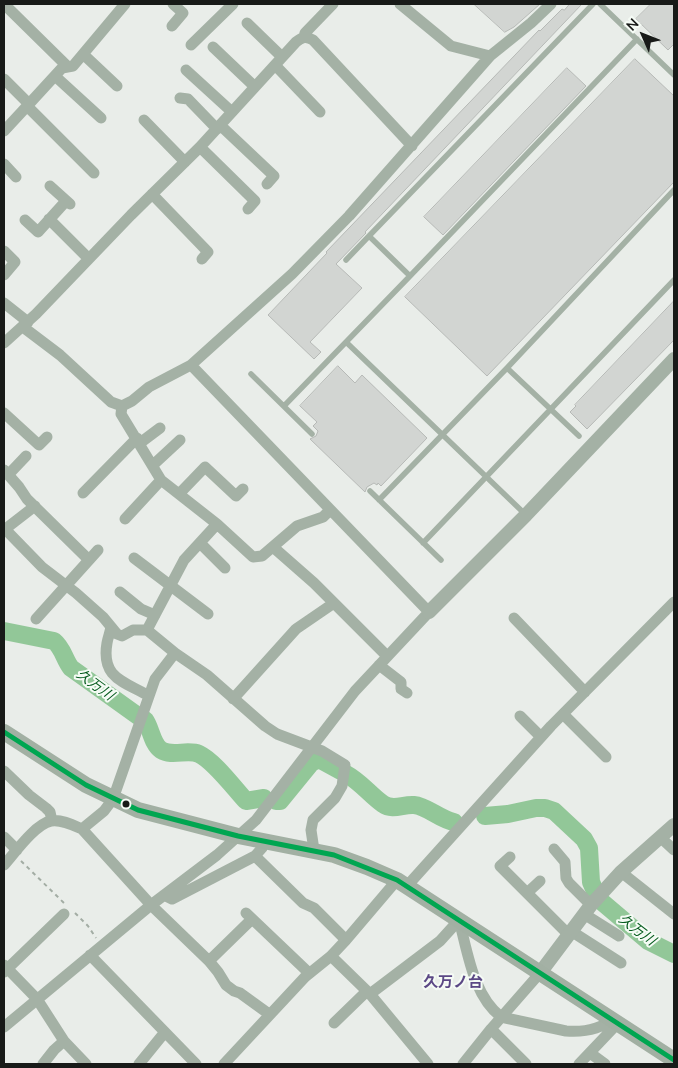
<!DOCTYPE html>
<html>
<head>
<meta charset="utf-8">
<style>
  body { margin:0 }
  #map { position:relative; width:678px; height:1068px; overflow:hidden; background:#e9ede9; font-family:Mulish,sans-serif }
  canvas { display:block }
  .frame { position:absolute; inset:0; border:5px solid #181a18; pointer-events:none }
  .north { position:absolute; left:618px; top:10px; width:50px; height:50px; -webkit-text-stroke:4px #f5fbf5; paint-order:stroke; rotate:314deg; font-size:14px; font-weight:700; line-height:20px; text-align:center; color:#181a18 }
  .north::after { content:''; display:block; margin:auto; width:18px; height:22px; background:#181a18; clip-path:polygon(50% 0,100% 100%,50% 72%,0 100%) }
</style>
</head>
<body>
<div id="map">
<canvas width="678" height="1068"></canvas>
<div class="frame"></div>
<div class="north">N</div>
</div>
<script>
const ctx = document.querySelector('canvas').getContext('2d');
ctx.lineJoin = 'round';
function trace(path, color, width, dash) {
  ctx.strokeStyle = color;
  ctx.lineWidth = width;
  ctx.lineCap = dash ? 'butt' : 'round';
  ctx.setLineDash(dash || []);
  ctx.stroke(path);
}
function paint(path, color) {
  ctx.fillStyle = color;
  ctx.fill(path, 'evenodd');
}
function write(font, color, halo, rows, align = 'center') {
  ctx.font = font + ' Mulish,"Noto Sans JP",sans-serif';
  ctx.lineWidth = 4;
  ctx.setLineDash([]);
  ctx.textBaseline = 'middle';
  ctx.strokeStyle = halo;
  ctx.fillStyle = color;
  for (const [text, x, y, turn = 0] of rows) {
    ctx.save();
    ctx.translate(x, y);
    ctx.rotate((+turn || 0) * Math.PI / 180);
    ctx.textAlign = isNaN(turn) ? turn : align;
    if (halo) ctx.strokeText(text, 0, 0);
    ctx.fillText(text, 0, 0);
    ctx.restore();
  }
}
const river = new Path2D(`
  M4,631L54,641C63,648 64,659 71,668L138,716
  M145,720C151,728 152,744 161,750C172,757 188,749 199,754C214,761 234,788 246,801L264,798
  M346,774C361,782 370,795 383,804C393,811 403,804 414,805C427,806 439,819 454,822
  M276,801H280L311,763L319,759L341,771
  M485,816L508,814L536,808H545L554,811L584,839L589,848L591,882L595,891
  M602,902L648,941L674,954`);
const building = new Path2D(`
  M474,4H540L514,27L505,32Z
  M570,4H582L365,232L366,233L336,264L362,288L310,342L321,352L314,359L268,315L327,253L326,252L539,30L540,31L562,9L564,10Z
  M651,4H674V44L668,50L636,19Z
  M635,59L674,96V182L487,376L405,297Z
  M567,68L586,86L443,235L424,217Z
  M674,301V340L587,429L570,412L576,406L575,405Z
  M338,366L355,383L362,375L427,438L381,486L378,483L377,485L374,483L367,487L365,492L310,439L316,436L318,431L313,426L317,422L300,406Z`);
const path = new Path2D(`
  M21,861L64,903
  M75,913L88,926L96,938`);
const service = new Path2D(`
  M600,4L674,75
  M346,260L369,236
  M410,276L369,236L593,4
  M346,342L526,515
  M507,368L579,436
  M251,374L312,434
  M284,406L410,276L637,39
  M370,491L441,560
  M379,500L507,368L674,190
  M423,543L674,280`);
const minor = new Path2D(`
  M4,4L67,66
  M400,4L451,46L490,56
  M247,23L282,57
  M172,26L183,13L173,4
  M304,37L305,33L333,4
  M191,45L233,4
  M213,47L255,87
  M83,54L117,86
  M275,65L320,112
  M186,70L232,112
  M55,76L101,118
  M4,79L29,104L4,131
  M180,98L188,99L217,129
  M29,104L62,68L73,66L125,4
  M27,106L94,173
  M144,120L185,162
  M220,125L274,176L267,184
  M200,147L255,201L248,209
  M4,164L16,177
  M50,186L70,204
  M152,194L208,252L202,259
  M49,219L88,258
  M25,220L38,232L66,201
  M4,251L15,262L4,275
  M4,303L28,322
  M23,327L60,355L111,402L122,406L132,401L149,387L191,365
  M4,343L36,314L131,215L200,147L296,42C302,37 306,36 313,40L412,146
  M122,406L121,414L161,480L217,524L184,560L147,630L175,653
  M4,413L39,445L47,437
  M140,443L160,428
  M153,465L180,440
  M4,470L19,487L27,499L88,559
  M8,475L26,456
  M83,493L137,438
  M179,494L205,467L236,496L243,489
  M125,519L161,480
  M217,524L253,557L262,556L297,526L323,517L330,510
  M5,529L42,567L76,593L103,617L117,634L122,636L133,630H147
  M4,530L35,506
  M200,543L225,568
  M273,547L314,583L387,656
  M134,558L208,614
  M120,592L141,609L155,615
  M514,618L585,692
  M36,619L98,550
  M111,627C110,633 108,637 107,643C101,678 123,681 149,696
  M379,665L401,682V689L407,693
  M233,699L296,629L334,603
  M563,714L606,757
  M520,716L541,737
  M4,771L29,795L46,808L50,812L52,821
  M82,829L104,811L113,799L155,679L175,653L207,675L265,726L277,734L322,751L345,765L342,786L335,798L313,820L311,830L314,850
  M4,837L17,850
  M660,837L674,850
  M554,849L565,862L566,878L569,883L591,905
  M255,856L303,903L314,908L346,940
  M510,857L500,866L569,935
  M4,865C14,854 35,824 51,821C61,819 73,825 82,829L151,905L209,961L218,972L226,985L234,991L240,993L269,1014
  M621,872L674,914
  M407,886L551,726L674,602
  M527,893L540,881
  M164,895L172,899L255,856L262,848L265,841
  M246,913L309,973
  M584,914L619,936
  M571,931L621,963
  M90,955L196,1064
  M331,956L370,994L428,1064
  M209,961L252,919
  M4,965L37,999L64,1041L86,1064
  M4,972L64,914
  M370,994L440,941L459,920C468,953 473,995 501,1017L566,1031C581,1032 600,1030 612,1019
  M334,1023L367,991
  M4,1027L151,905L217,855L256,820L355,691L429,612L191,365L292,274L349,216L490,56L531,23L551,4
  M491,1029L526,1064
  M590,1053L605,1064
  M43,1064L54,1050L64,1041
  M139,1064L165,1032
  M224,1064L305,977L331,956L346,940L397,880
  M463,1064L491,1029L540,973
  M579,1064L618,1023`);
const tertiary = new Path2D(`
  M429,612L526,515L674,359
  M540,973L591,905L621,872L674,825`);
const secondary = new Path2D(`
  M4,732L86,785L138,810L238,836L334,855L367,867L397,880L674,1060`);
const bus1 = new Path2D(`
  M4,732L86,785L138,810L238,836L334,855L397,880L674,1060`);
const markers = [
  [126,804,4.5,"#181a18"]
];
const waterNames = [
  ["久万川",95,685,36],
  ["久万川",637,930,37]
];
const quarterNames = [
  ["久万ノ台",453,982]
];
trace(river, '#92c798', 18);
paint(building, '#d2d5d2');
trace(building, '#b6b9b6', 1);
trace(path, '#a3ada4', 2, [4, 4]);
trace(service, '#a4b1a5', 5.5);
trace(minor, '#a4b1a5', 11);
trace(tertiary, '#a4b1a5', 14);
trace(secondary, '#a2b0a3', 16);
trace(bus1, '#00a651', 5);
for (const [x, y, r, color] of markers) {
  const dot = new Path2D();
  dot.arc(x, y, r, 0, 2 * Math.PI);
  ctx.fillStyle = color;
  ctx.fill(dot);
  trace(dot, '#f5fbf5', 2);
}
write('italic 14px', '#055b1d', '#f5fbf5', waterNames);
write('bold 15px', '#5b4885', '#f5fbf5', quarterNames);
</script>
</body>
</html>
